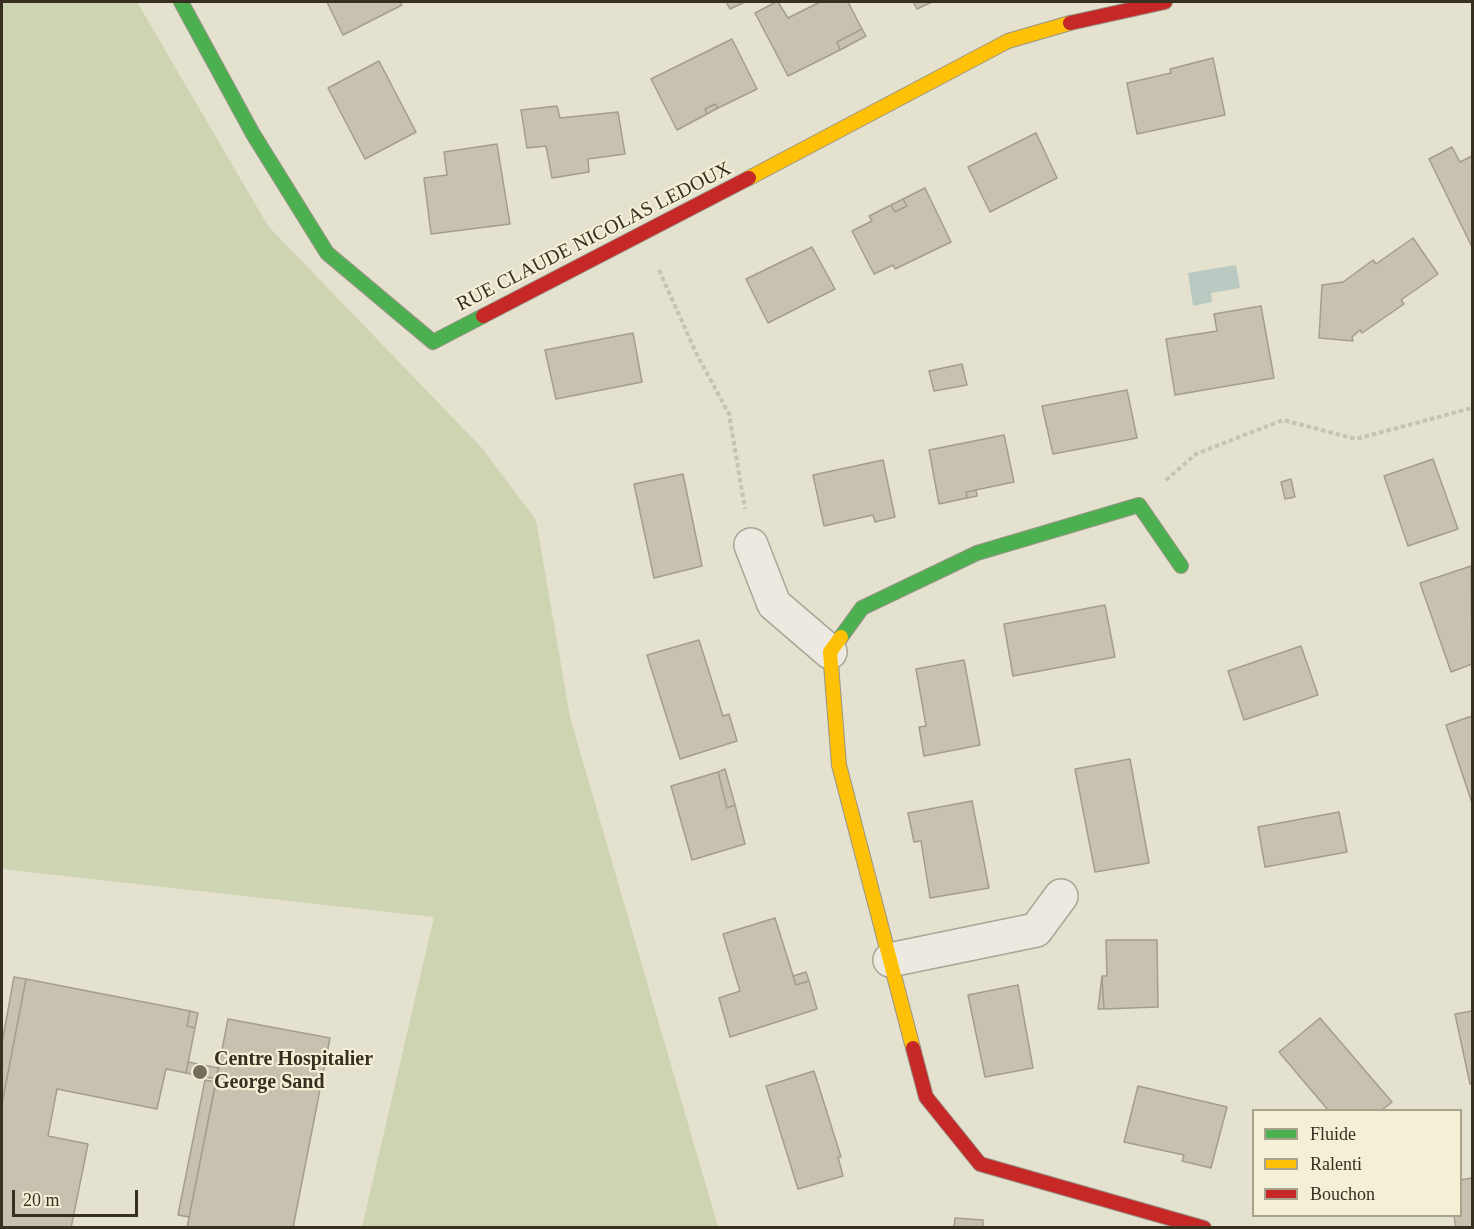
<!DOCTYPE html>
<html>
<head>
<meta charset="utf-8">
<style>
  body { margin:0 }
  #map { position:relative; width:1474px; height:1229px; overflow:hidden; background:#e4e1ce; font-family:Georgia,serif }
  canvas { display:block }
  .frame { position:absolute; inset:0; border:3px solid #372f20; pointer-events:none }
  .legend { position:absolute; left:1252px; top:1109px; width:210px; height:108px; box-sizing:border-box; background:#f4f0d6; border:2px solid #a8a38d; margin:0; padding:8px 10px; list-style:none; font-size:18px; color:#372f20 }
  .legend li { display:flex; align-items:center; gap:12px; height:30px }
  .legend b { width:30px; border:2px solid #a8a38d }
  .scale { position:absolute; left:12px; top:1190px; width:126px; height:27px; box-sizing:border-box; border:3px solid #372f20; border-top:0; padding-left:8px; font-size:18px; line-height:21px; white-space:nowrap; color:#372f20; -webkit-text-stroke:4px #f4f0d6; paint-order:stroke }
</style>
</head>
<body>
<div id="map">
<canvas width="1474" height="1229"></canvas>
<div class="frame"></div>
<ul class="legend">
<li><b style="height:8px;background:#4caf50"></b>Fluide</li>
<li><b style="height:8px;background:#ffc107"></b>Ralenti</li>
<li><b style="height:8px;background:#c62828"></b>Bouchon</li>
</ul>
<div class="scale">20 m</div>
</div>
<script>
const ctx = document.querySelector('canvas').getContext('2d');
ctx.lineJoin = 'round';
function paint(path, color) {
  ctx.fillStyle = color;
  ctx.fill(path, 'evenodd');
}
function trace(path, color, width, dash) {
  ctx.strokeStyle = color;
  ctx.lineWidth = width;
  ctx.lineCap = dash ? 'butt' : 'round';
  ctx.setLineDash(dash || []);
  ctx.stroke(path);
}
function write(font, color, halo, rows, align = 'center') {
  ctx.font = font + ' Georgia,serif';
  ctx.lineWidth = 4.5;
  ctx.setLineDash([]);
  ctx.textBaseline = 'middle';
  ctx.strokeStyle = halo;
  ctx.fillStyle = color;
  for (const [text, x, y, turn = 0] of rows) {
    ctx.save();
    ctx.translate(x, y);
    ctx.rotate((+turn || 0) * Math.PI / 180);
    ctx.textAlign = isNaN(turn) ? turn : align;
    if (halo) ctx.strokeText(text, 0, 0);
    ctx.fillText(text, 0, 0);
    ctx.restore();
  }
}
const green = new Path2D(`
  M2,2H137L268,226L481,447L536,520L570,717L718,1227H362L434,917L2,869Z`);
const water = new Path2D(`
  M1236,265L1240,288L1211,293L1212,302L1193,306L1188,273Z`);
const building = new Path2D(`
  M327,2H400L402,5L343,35Z
  M726,2H745L730,9Z
  M776,2H778L788,18L820,2H848L862,29L837,42L840,50L788,76L755,13Z
  M913,2H932L917,9Z
  M862,29L866,36L840,50L837,42Z
  M732,39L757,89L718,108L715,104L705,109L707,114L677,130L651,79Z
  M1213,58L1225,115L1137,134L1127,83L1171,73L1170,69Z
  M379,61L416,132L365,159L328,88Z
  M715,104L718,108L707,114L705,109Z
  M557,106L560,118L618,112L625,154L588,159L589,172L552,178L546,146L527,148L521,110Z
  M1036,133L1057,178L990,212L968,167Z
  M497,144L510,224L431,234L424,178L447,175L444,152Z
  M1452,147L1460,162L1472,156V247L1429,159Z
  M925,188L951,242L895,269L893,265L874,274L852,231L872,221L869,216L891,205L895,212L907,206L903,199Z
  M903,199L907,206L895,212L891,205Z
  M1413,238L1438,274L1401,300L1404,304L1362,333L1360,330L1352,337L1353,341L1319,338L1322,285L1343,282L1373,260L1376,264Z
  M812,247L835,289L768,323L746,279Z
  M1261,306L1274,378L1175,395L1166,339L1217,331L1214,314Z
  M633,333L642,382L556,399L545,350Z
  M962,364L967,385L934,391L929,371Z
  M1127,390L1137,438L1053,454L1042,406Z
  M1004,435L1014,482L966,492L967,498L939,504L929,450Z
  M1433,459L1458,529L1408,546L1384,476Z
  M883,460L895,517L875,522L873,515L824,526L813,475Z
  M683,474L702,566L654,578L634,484Z
  M1291,479L1295,497L1285,499L1281,482Z
  M976,490L977,496L967,498L966,492Z
  M1471,566L1472,664L1451,672L1420,583Z
  M1105,605L1115,657L1013,676L1004,624Z
  M699,640L723,716L729,714L737,741L680,759L647,655Z
  M1301,646L1318,695L1244,720L1228,671Z
  M964,660L980,745L924,756L919,727L926,726L916,669Z
  M1472,716V803L1446,725Z
  M1130,759L1149,863L1095,872L1075,769Z
  M725,769L735,805L727,808L718,772Z
  M718,772L727,808L735,805L745,844L692,860L671,786Z
  M972,801L989,888L930,898L921,841L914,842L908,813Z
  M1339,812L1347,852L1265,867L1258,827Z
  M775,918L796,985L809,981L817,1009L730,1037L719,998L740,991L723,934Z
  M1106,940H1157L1158,1007L1104,1009L1102,976H1107Z
  M806,972L809,981L796,985L793,976Z
  M1102,976L1104,1009H1098Z
  M14,977L26,979L2,1104V1043Z
  M26,979L190,1011L187,1026L195,1028L186,1073L166,1069L157,1109L57,1089L48,1136L88,1144L71,1228H2V1104Z
  M1018,985L1033,1068L985,1077L968,995Z
  M190,1011L198,1013L195,1028L187,1026Z
  M1472,1011V1083L1470,1084L1455,1014Z
  M1320,1018L1392,1102L1382,1110H1328L1279,1052Z
  M228,1019L330,1038L293,1228H187Z
  M188,1062L218,1068L216,1079L186,1073Z
  M814,1071L841,1157H838L843,1176L798,1189L766,1086Z
  M205,1080L216,1082L189,1217L178,1215Z
  M1138,1086L1227,1107L1211,1168L1182,1161L1184,1155L1124,1142Z
  M1472,1178V1228H1456L1454,1216H1460V1180Z
  M955,1218L983,1220V1228H954Z`);
const path = new Path2D(`
  M659,270L697,355L729,414L745,509
  M1166,480L1196,454L1283,420L1356,439L1472,408`);
const street = new Path2D(`
  M751,545L774,604L830,652
  M890,960L1036,930L1061,896`);
const fast = new Path2D(`
  M181,2L253,134L327,253L433,342L483,316
  M841,637L862,608L977,553L1139,505L1181,566`);
const slow = new Path2D(`
  M749,178L1008,41L1070,23
  M841,637L830,652L839,765L913,1048`);
const jam = new Path2D(`
  M1070,23L1165,2
  M483,316L749,178
  M913,1048L926,1097L980,1164L1204,1228`);
const markers = [
  [200,1072,8,"#746d5d"]
];
const streetNames = [
  ["RUE CLAUDE NICOLAS LEDOUX",594,237,-27]
];
const poiNames = [
  ["Centre Hospitalier",214,1060],
  ["George Sand",214,1083]
];
paint(green, '#ced4b2');
paint(water, '#bacac2');
paint(building, '#c7c1b0');
trace(building, '#a49d8e', 1.5);
trace(street, '#a9a597', 36);
trace(fast, '#999587', 16);
trace(slow, '#999587', 16);
trace(jam, '#999587', 16);
trace(path, '#c5c2b6', 4, [4.5, 3]);
trace(street, '#eceae0', 33);
trace(fast, '#4caf50', 14);
trace(slow, '#ffc107', 14);
trace(jam, '#c62828', 14);
for (const [x, y, r, color] of markers) {
  const dot = new Path2D();
  dot.arc(x, y, r, 0, 2 * Math.PI);
  ctx.fillStyle = color;
  ctx.fill(dot);
  trace(dot, '#f4f0d6', 2);
}
write('20px', '#372f20', '#f4f0d6', streetNames);
write('bold 20px', '#372f20', '#f4f0d6', poiNames, 'left');
</script>
</body>
</html>
